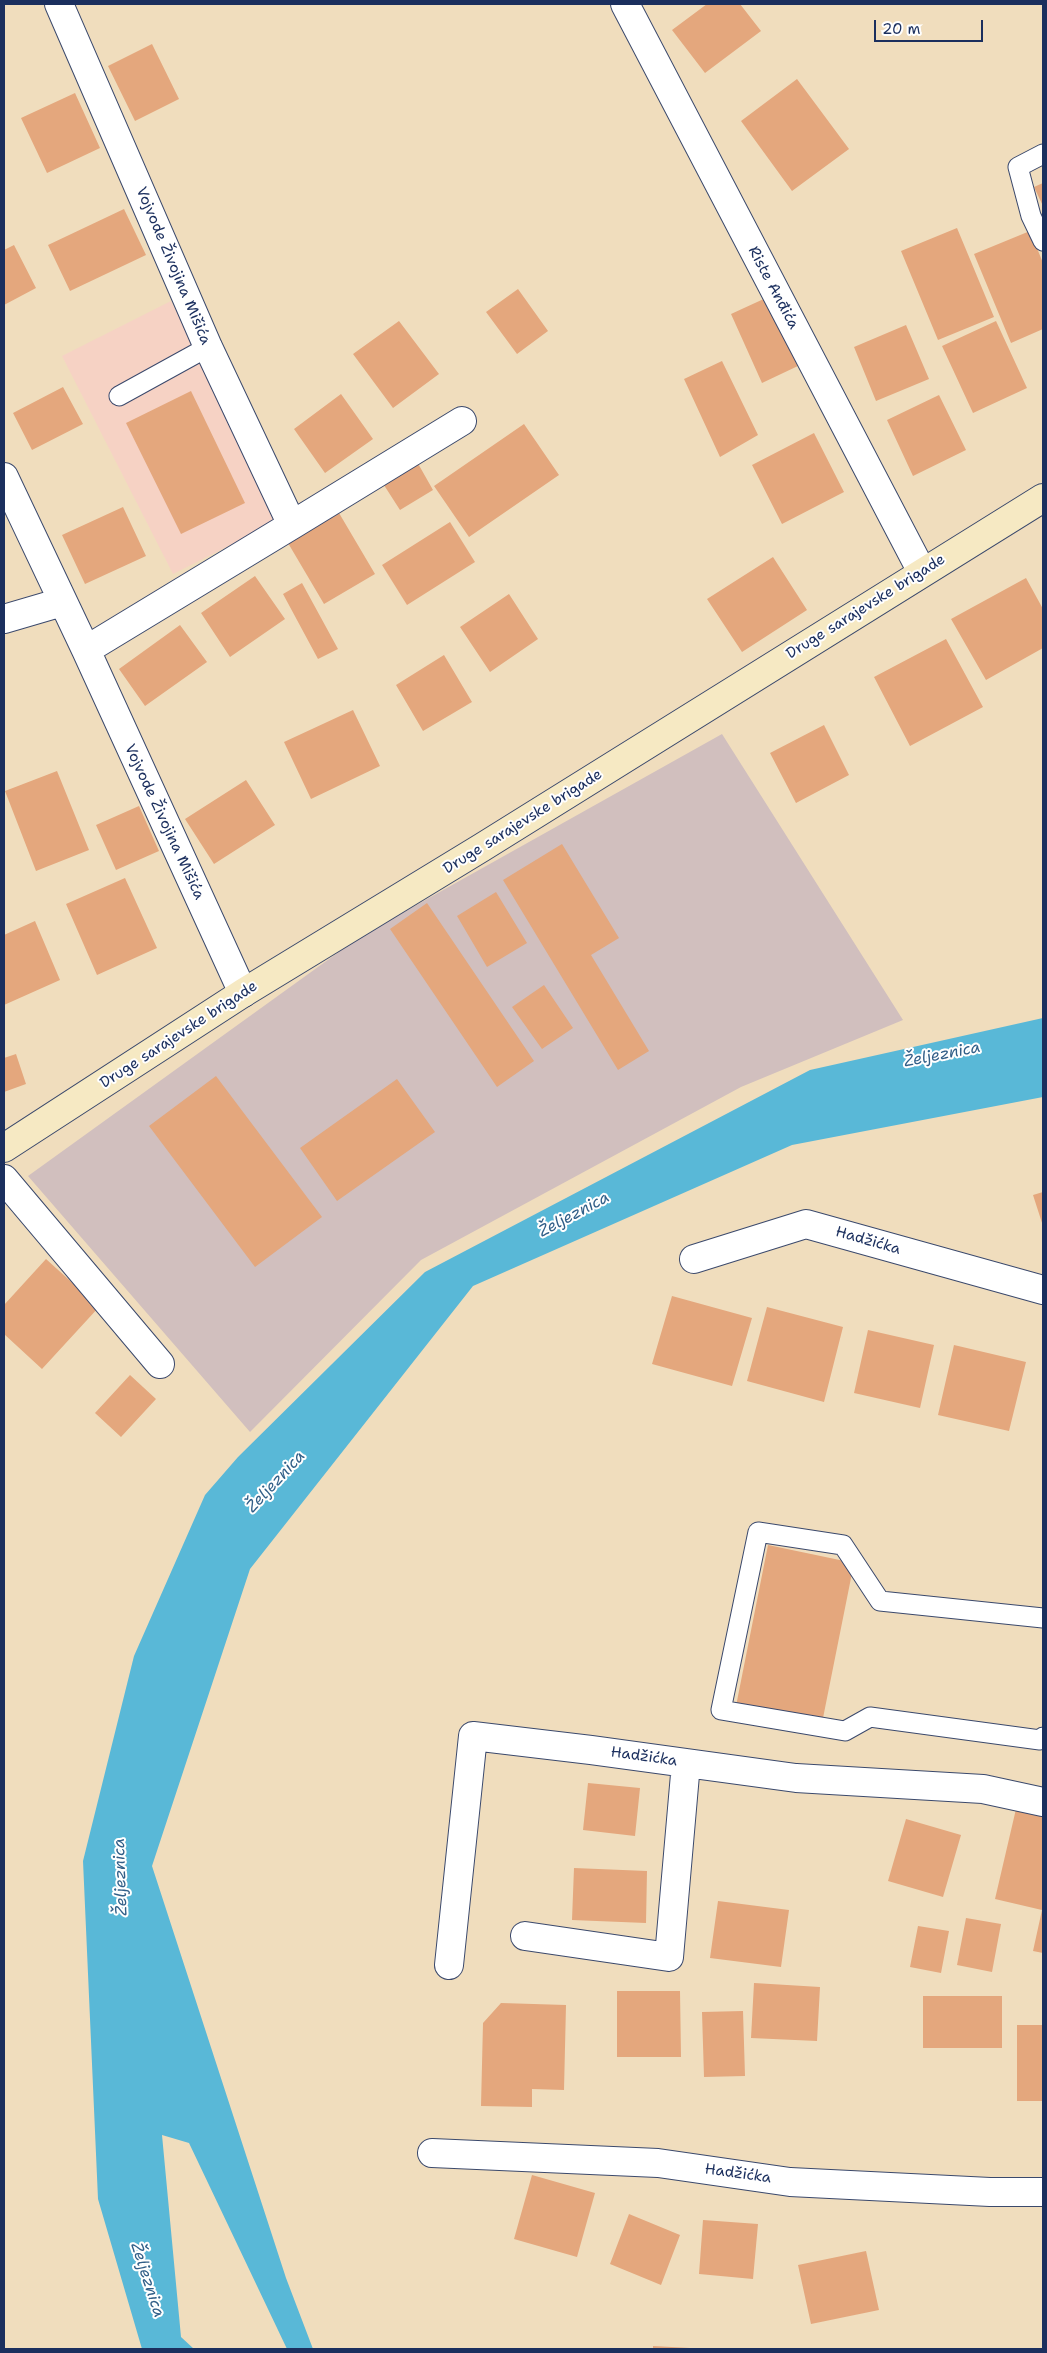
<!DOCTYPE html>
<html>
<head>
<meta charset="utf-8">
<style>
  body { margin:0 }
  #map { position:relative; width:1047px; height:2353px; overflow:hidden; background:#f0ddbd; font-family:"Shantell Sans",sans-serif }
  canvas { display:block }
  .frame { position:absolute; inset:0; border:5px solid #1b2f5e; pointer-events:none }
  .scale { position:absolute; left:874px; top:20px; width:109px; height:22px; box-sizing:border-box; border:2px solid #1b2f5e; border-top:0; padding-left:6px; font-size:15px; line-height:18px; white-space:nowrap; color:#1b2f5e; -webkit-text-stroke:4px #fff; paint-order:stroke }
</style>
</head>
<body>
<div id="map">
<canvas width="1047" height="2353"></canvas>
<div class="frame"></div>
<div class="scale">20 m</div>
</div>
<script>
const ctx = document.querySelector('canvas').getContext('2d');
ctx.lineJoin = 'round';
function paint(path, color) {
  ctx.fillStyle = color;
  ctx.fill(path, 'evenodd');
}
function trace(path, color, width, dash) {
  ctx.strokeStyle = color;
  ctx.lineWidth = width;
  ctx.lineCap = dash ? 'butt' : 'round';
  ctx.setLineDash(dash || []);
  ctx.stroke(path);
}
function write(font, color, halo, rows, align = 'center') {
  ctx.font = font + ' "Shantell Sans",sans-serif';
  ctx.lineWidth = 4;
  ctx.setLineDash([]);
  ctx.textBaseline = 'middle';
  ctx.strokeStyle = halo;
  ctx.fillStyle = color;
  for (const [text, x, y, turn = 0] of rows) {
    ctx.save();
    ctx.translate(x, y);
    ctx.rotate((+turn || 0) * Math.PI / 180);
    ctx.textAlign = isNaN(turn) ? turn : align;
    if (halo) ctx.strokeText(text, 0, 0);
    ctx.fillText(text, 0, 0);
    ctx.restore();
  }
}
const built = new Path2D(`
  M171,301L282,519L173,574L62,356Z`);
const industrial = new Path2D(`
  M722,734L903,1020L741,1087L421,1260L250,1432L28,1176L361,936Z`);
const water = new Path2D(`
  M1043,1018V1097L792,1145L473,1286L250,1569L152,1866L286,2278L313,2349H287L189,2143L162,2135L181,2337L194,2349H142L98,2199L83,1861L134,1656L205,1495L238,1457L425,1272L810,1070Z`);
const building = new Path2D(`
  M707,4H740L761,31L705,73L672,30Z
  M152,44L179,99L135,121L108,66Z
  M797,79L849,149L792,191L741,121Z
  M75,93L100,148L47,173L21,118Z
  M1043,183V206L1034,187Z
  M124,209L146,255L70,291L48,245Z
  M957,228L994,317L938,340L901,251Z
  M1030,231L1043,263V329L1011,343L974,254Z
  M14,245L36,288L4,305V250Z
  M518,289L548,331L517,354L486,312Z
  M768,297L800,365L762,383L731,314Z
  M399,321L439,374L393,408L353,354Z
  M996,321L1027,388L973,413L942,346Z
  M906,325L929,379L876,401L854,347Z
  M722,361L758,435L720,457L684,379Z
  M63,387L83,424L32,450L13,413Z
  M191,391L245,503L181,534L126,423Z
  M341,394L373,439L325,473L294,429Z
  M939,395L966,450L913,476L887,420Z
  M524,424L559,475L469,537L434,486Z
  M814,433L844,492L782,524L752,465Z
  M416,460L433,490L400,510L382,482Z
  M123,507L146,556L85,584L62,535Z
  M339,513L375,574L324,604L288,543Z
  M450,522L475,562L407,605L382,565Z
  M773,557L807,610L742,652L707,599Z
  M255,576L285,619L230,657L201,613Z
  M1026,578L1043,609V648L986,680L951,619Z
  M302,583L338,649L318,659L283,594Z
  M509,594L538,639L490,672L460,627Z
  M180,625L207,662L145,706L119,669Z
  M946,639L983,707L910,746L874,677Z
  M444,655L472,702L423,731L396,685Z
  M353,710L380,766L311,799L284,742Z
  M824,725L849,775L796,803L770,753Z
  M57,771L89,850L36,871L5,791Z
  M246,780L275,825L214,864L185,819Z
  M139,806L159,851L116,870L96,825Z
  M562,844L619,938L591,955L649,1051L618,1070L503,880Z
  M125,878L157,948L97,975L66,904Z
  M496,892L527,943L487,967L457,916Z
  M427,903L534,1061L497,1087L390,929Z
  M35,921L60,980L4,1005V935Z
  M544,985L573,1028L542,1049L512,1007Z
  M16,1054L26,1084L4,1092V1058Z
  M216,1076L322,1217L255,1267L149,1126Z
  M397,1079L435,1132L337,1201L300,1148Z
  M1043,1192V1226L1033,1195Z
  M46,1259L99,1307L42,1369L4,1334V1305Z
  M672,1296L752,1318L732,1386L652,1364Z
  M767,1307L843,1327L824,1402L747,1381Z
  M868,1330L934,1345L920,1408L854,1393Z
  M954,1345L1026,1362L1009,1431L938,1415Z
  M130,1375L156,1399L121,1437L95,1413Z
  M768,1545L854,1563L822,1723L736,1706Z
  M588,1783L640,1788L635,1836L583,1830Z
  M1016,1809L1043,1815V1953L1033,1951L1042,1910L995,1899Z
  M906,1819L961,1835L943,1897L888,1881Z
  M574,1868L647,1871L646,1923L572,1920Z
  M718,1901L789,1910L781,1967L710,1958Z
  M966,1918L1001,1924L992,1972L957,1965Z
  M918,1926L949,1931L941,1973L910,1967Z
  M754,1983L820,1987L817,2041L751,2038Z
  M617,1991H680L681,2057H617Z
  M923,1996H1002V2048H923Z
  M501,2003L566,2005L564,2090L532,2089V2107L481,2106L483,2023Z
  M743,2011L745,2076L704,2077L702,2012Z
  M1017,2025H1043V2101H1017Z
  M532,2175L595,2193L577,2257L514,2239Z
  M629,2214L680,2235L661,2285L610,2264Z
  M703,2220L758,2224L753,2279L699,2274Z
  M866,2251L879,2310L811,2324L798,2265Z
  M653,2346L690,2348V2349H653Z`);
const lane = new Path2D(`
  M1043,154L1018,167L1031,216L1043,241
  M119,396L208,347
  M1043,1618L880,1601L843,1545L758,1532L721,1710L845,1731L870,1717L1040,1740L1043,1737`);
const street = new Path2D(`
  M59,4L208,347L292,525L86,650
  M625,4L922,572
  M4,477L86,650L243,993
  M292,525L462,421
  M4,619L62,602
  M4,1179L160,1364
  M694,1259L806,1224L1043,1290
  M525,1936L669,1957L686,1763
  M449,1965L473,1736L591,1750L796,1778L983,1789L1043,1802
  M432,2153L658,2163L790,2182L990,2192H1043`);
const secondary = new Path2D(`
  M4,1148L243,993L481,848L1043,498`);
const streetNames = [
  ["Vojvode Živojina Mišića",173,266,67],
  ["Riste Anđića",773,288,62],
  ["Druge sarajevske brigade",866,607,-32],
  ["Vojvode Živojina Mišića",164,822,65],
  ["Druge sarajevske brigade",523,822,-32],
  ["Druge sarajevske brigade",179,1035,-33],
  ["Hadžićka",868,1241,16],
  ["Hadžićka",644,1757,8],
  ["Hadžićka",738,2174,8]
];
const waterNames = [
  ["Željeznica",942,1055,-11],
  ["Željeznica",574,1215,-28],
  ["Željeznica",276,1482,-47],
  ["Željeznica",121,1877,-92],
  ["Željeznica",147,2280,72]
];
paint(built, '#f6d2c4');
paint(industrial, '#d1bfbe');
paint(water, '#59b8d7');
paint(building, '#e4a77d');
trace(lane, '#3b496c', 21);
trace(street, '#3b496c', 30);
trace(secondary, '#3b496c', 30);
trace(lane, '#fff', 19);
trace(street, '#fff', 28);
trace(secondary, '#f6e9c3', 28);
write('15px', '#1b2f5e', '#fff', streetNames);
write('italic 16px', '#315f88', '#fff', waterNames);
</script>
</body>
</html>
